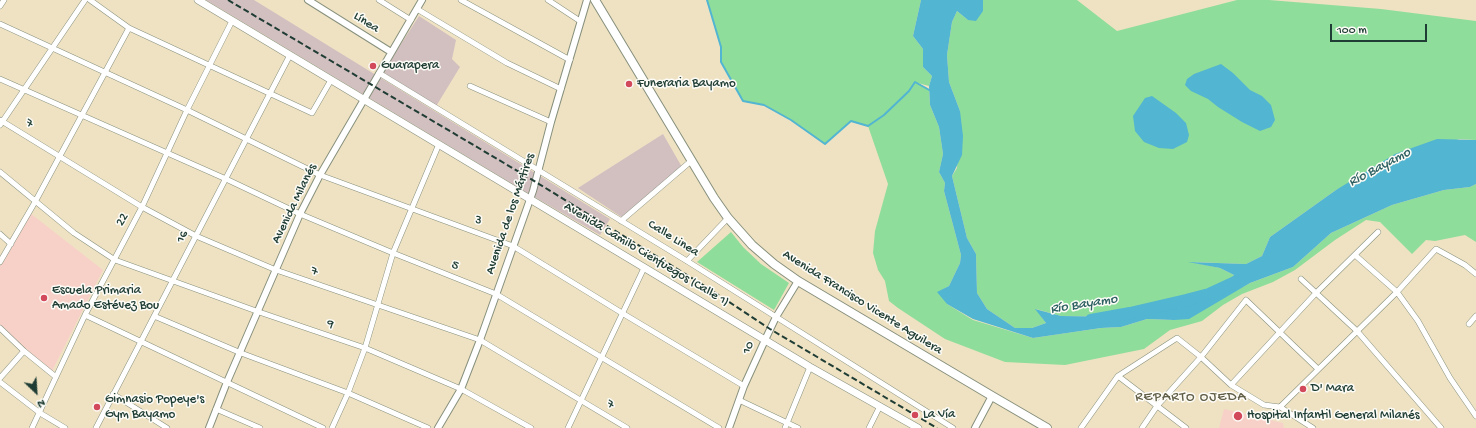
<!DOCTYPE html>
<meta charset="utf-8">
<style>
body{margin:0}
#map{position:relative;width:1476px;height:428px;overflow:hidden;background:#efe2c3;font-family:"Gochi Hand",sans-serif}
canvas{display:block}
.north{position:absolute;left:16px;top:372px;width:40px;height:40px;-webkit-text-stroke:3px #fdfcf7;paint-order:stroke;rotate:155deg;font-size:11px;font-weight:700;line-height:16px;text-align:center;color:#1f3d34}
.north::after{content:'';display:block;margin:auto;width:14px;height:18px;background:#1f3d34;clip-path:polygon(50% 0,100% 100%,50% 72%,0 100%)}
.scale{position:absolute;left:1330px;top:24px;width:97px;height:18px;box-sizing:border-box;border:2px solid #1f3d34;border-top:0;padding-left:5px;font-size:12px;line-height:14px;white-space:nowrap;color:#1f3d34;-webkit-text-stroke:3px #fdfcf7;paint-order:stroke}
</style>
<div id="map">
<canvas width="1476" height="428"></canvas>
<div class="north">N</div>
<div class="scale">100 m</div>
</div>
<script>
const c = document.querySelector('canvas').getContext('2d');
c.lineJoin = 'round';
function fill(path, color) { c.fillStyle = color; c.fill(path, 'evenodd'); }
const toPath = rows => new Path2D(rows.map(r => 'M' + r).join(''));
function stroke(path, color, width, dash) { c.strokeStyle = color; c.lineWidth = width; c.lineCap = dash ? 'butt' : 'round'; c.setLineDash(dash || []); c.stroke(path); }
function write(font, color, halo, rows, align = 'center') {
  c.font = font + ' "Gochi Hand",sans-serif'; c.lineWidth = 3; c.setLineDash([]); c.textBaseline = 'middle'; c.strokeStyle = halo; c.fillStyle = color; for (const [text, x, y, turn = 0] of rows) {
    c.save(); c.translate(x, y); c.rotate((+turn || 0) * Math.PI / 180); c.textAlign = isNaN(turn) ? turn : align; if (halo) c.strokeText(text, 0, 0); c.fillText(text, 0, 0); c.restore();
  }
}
fill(toPath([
 [30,213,103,270,51,373,0,327,0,266],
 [1224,409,1283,423,1284,428,1219,428]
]), '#f7d1c8');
fill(toPath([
 [206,0,254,0,610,219,600,235,526,192],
 [419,16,456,40,452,59,460,67,435,108,383,72],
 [663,134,682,167,623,218,578,188]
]), '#d2bfc0');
fill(toPath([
 [707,0,921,0,913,36,923,49,923,67,932,76,929,86,918,83,929,89,930,105,939,127,943,154,939,172,945,183,944,191,961,255,960,263,949,286,942,290,947,304,973,320,1033,338,1101,328,1121,327,1147,319,1174,320,1228,295,1250,283,1293,267,1331,233,1392,205,1444,190,1470,187,1476,184,1476,242,1465,235,1435,241,1426,240,1412,254,1380,222,1366,220,1335,240,1295,270,1273,282,1242,294,1223,305,1202,321,1170,330,1144,349,1065,365,1005,362,945,339,898,308,889,301,885,281,878,270,873,253,875,231,888,184,868,126,851,121,825,144,791,120,764,105,743,101,721,62,721,46],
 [983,0,1077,0,1117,31,1237,0,1269,0,1381,9,1476,21,1476,140,1459,139,1336,190,1270,237,1262,256,1246,264,1191,262,1220,268,1234,275,1216,294,1180,307,1127,317,1061,316,1036,309,1046,323,1032,328,1015,328,987,309,977,293,976,254,967,238,952,176,957,168,960,111,949,82,947,55,952,22,957,11,968,20,983,11],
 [731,232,743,247,761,264,789,283,774,310,697,262]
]), '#8fdd9b');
fill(toPath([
 [921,0,983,0,983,11,976,21,968,20,957,11,952,22,947,55,949,82,960,111,963,136,962,155,952,176,967,238,976,254,977,293,987,309,1015,328,1032,328,1046,323,1035,309,1061,316,1127,317,1180,307,1215,294,1234,275,1220,268,1188,262,1246,264,1262,256,1270,237,1336,190,1395,154,1437,139,1476,140,1476,184,1470,187,1444,190,1392,205,1331,233,1293,267,1250,283,1189,319,1174,320,1147,319,1121,327,1101,328,1033,338,973,319,947,304,937,292,949,286,960,263,961,255,944,191,945,183,939,172,943,154,939,127,930,105,929,86,932,76,923,67,923,49,913,36],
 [1221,64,1233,73,1250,90,1262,96,1271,105,1275,120,1271,127,1260,131,1242,122,1218,107,1208,99,1191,91,1185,85,1187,79,1194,74],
 [1152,96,1176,113,1186,123,1189,135,1187,142,1173,149,1159,148,1144,142,1135,131,1133,116,1145,98]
]), '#52b5d1');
stroke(toPath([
 [707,0,721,47,721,62,743,101,764,105,791,120,825,144,851,121,868,126,884,115,909,91,915,82,931,91]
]), '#52b5d1', 2);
stroke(toPath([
 [1091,320,1130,313,1186,300,1209,294,1235,282]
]), '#52b5d1', 12);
const minor = toPath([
 [90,0,129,28,312,113,331,80],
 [379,0,411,20],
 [461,0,570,60],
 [548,0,580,21],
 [0,6,4,0],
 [417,9,507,63,561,89],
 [0,24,187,110,320,175,513,246,622,313,744,386],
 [379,73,687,261,953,428],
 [0,79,226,179,300,214,393,253,496,294,719,428],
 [470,86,551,122],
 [0,120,142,207,196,236,276,270,480,340,627,428],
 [0,125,85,0],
 [0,172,74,233,115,260,259,312,365,348,461,389,531,428],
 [621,221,691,161],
 [0,234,11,244],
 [1355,255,1397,292,1418,321,1450,378,1476,416],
 [687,261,728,218],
 [0,262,35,202,129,28],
 [1301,279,1357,331,1441,428],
 [85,315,323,428],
 [154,316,241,353,348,393,428,428],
 [1469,324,1476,316],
 [0,328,24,351,56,377],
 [1118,376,1186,428],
 [0,378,24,351],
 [0,382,40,413,65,428],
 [1231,385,1316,293,1378,232],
 [113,394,167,428],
 [739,400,798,428],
 [1280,407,1397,292,1436,249,1465,265,1476,274],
 [216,409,260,428],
 [32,428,85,315,142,207,187,110,232,21],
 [96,428,290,55],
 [332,428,348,393,365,348,393,253,439,144],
 [568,428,644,268],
 [785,428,810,367],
 [869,428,880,406],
 [1081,428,1118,376,1177,338,1201,357,1231,385,1264,405,1280,407,1313,428],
 [1142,428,1157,406,1201,357,1246,300,1318,369]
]);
const tertiary = toPath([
 [308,0,391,52],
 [209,428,227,382,300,214,320,175,422,0],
 [438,428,461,389,480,340,533,191,551,122,587,0],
 [729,428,744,386,765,340,776,317,798,281],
 [975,428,992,396]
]);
const secondary = toPath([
 [198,0,810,367,918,428]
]);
const primary = toPath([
 [595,0,714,198,728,218,752,245,774,264,798,281,992,396,1047,428]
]);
stroke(minor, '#87907c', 6);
stroke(tertiary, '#87907c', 8);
stroke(secondary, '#87907c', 8);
stroke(primary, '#87907c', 10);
stroke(minor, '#fff', 5);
stroke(tertiary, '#fff', 6);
stroke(secondary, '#fff', 7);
stroke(primary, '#fff', 8);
stroke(toPath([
 [228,0,526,176,708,288,770,329,937,428]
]), '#1f3d34', 2, [6, 3]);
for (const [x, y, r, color] of [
 [373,66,4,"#d1495b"],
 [629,84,4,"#d1495b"],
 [44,298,4,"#d1495b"],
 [1303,389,4,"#d1495b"],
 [97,407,4,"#d1495b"],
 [915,415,4,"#d1495b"],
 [1238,416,5,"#d1495b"]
]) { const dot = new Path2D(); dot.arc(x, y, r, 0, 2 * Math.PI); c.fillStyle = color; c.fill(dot); stroke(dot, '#fdfcf7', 1.5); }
write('13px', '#1f3d34', '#fdfcf7', [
 ["Línea",366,23,32],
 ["7",29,124,31],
 ["Avenida Milanés",295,204,-64],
 ["Avenida de los Mártires",511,214,-71],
 ["22",123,220,-62],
 ["3",478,221,20],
 ["16",183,237,-62],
 ["Calle Linea",673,239,32],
 ["Avenida Camilo Cienfuegos (Calle 1)",646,255,31],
 ["5",455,266,21],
 ["7",314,272,19],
 ["Avenida Francisco Vicente Aguilera",862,303,32],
 ["9",330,325,19],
 ["10",749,348,-66],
 ["7",610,405,31]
]);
write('13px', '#1f3d34', '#fdfcf7', [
 ["Guarapera",381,66],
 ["Funeraria Bayamo",637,84],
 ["Escuela Primaria",52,291],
 ["Amado Estévez Bou",52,306],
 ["D' Mara",1311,389],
 ["Gimnasio Popeye's",105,400],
 ["Gym Bayamo",105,415],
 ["La Vía",923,415],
 ["Hospital Infantil General Milanés",1247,416]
], 'left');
write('italic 14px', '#2e6163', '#fdfcf7', [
 ["Río Bayamo",1380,168,-28],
 ["Río Bayamo",1084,305,-9]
]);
c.letterSpacing = '1px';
write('14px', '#625f49', '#fdfcf7', [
 ["REPARTO OJEDA",1191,398]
]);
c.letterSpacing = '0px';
</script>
